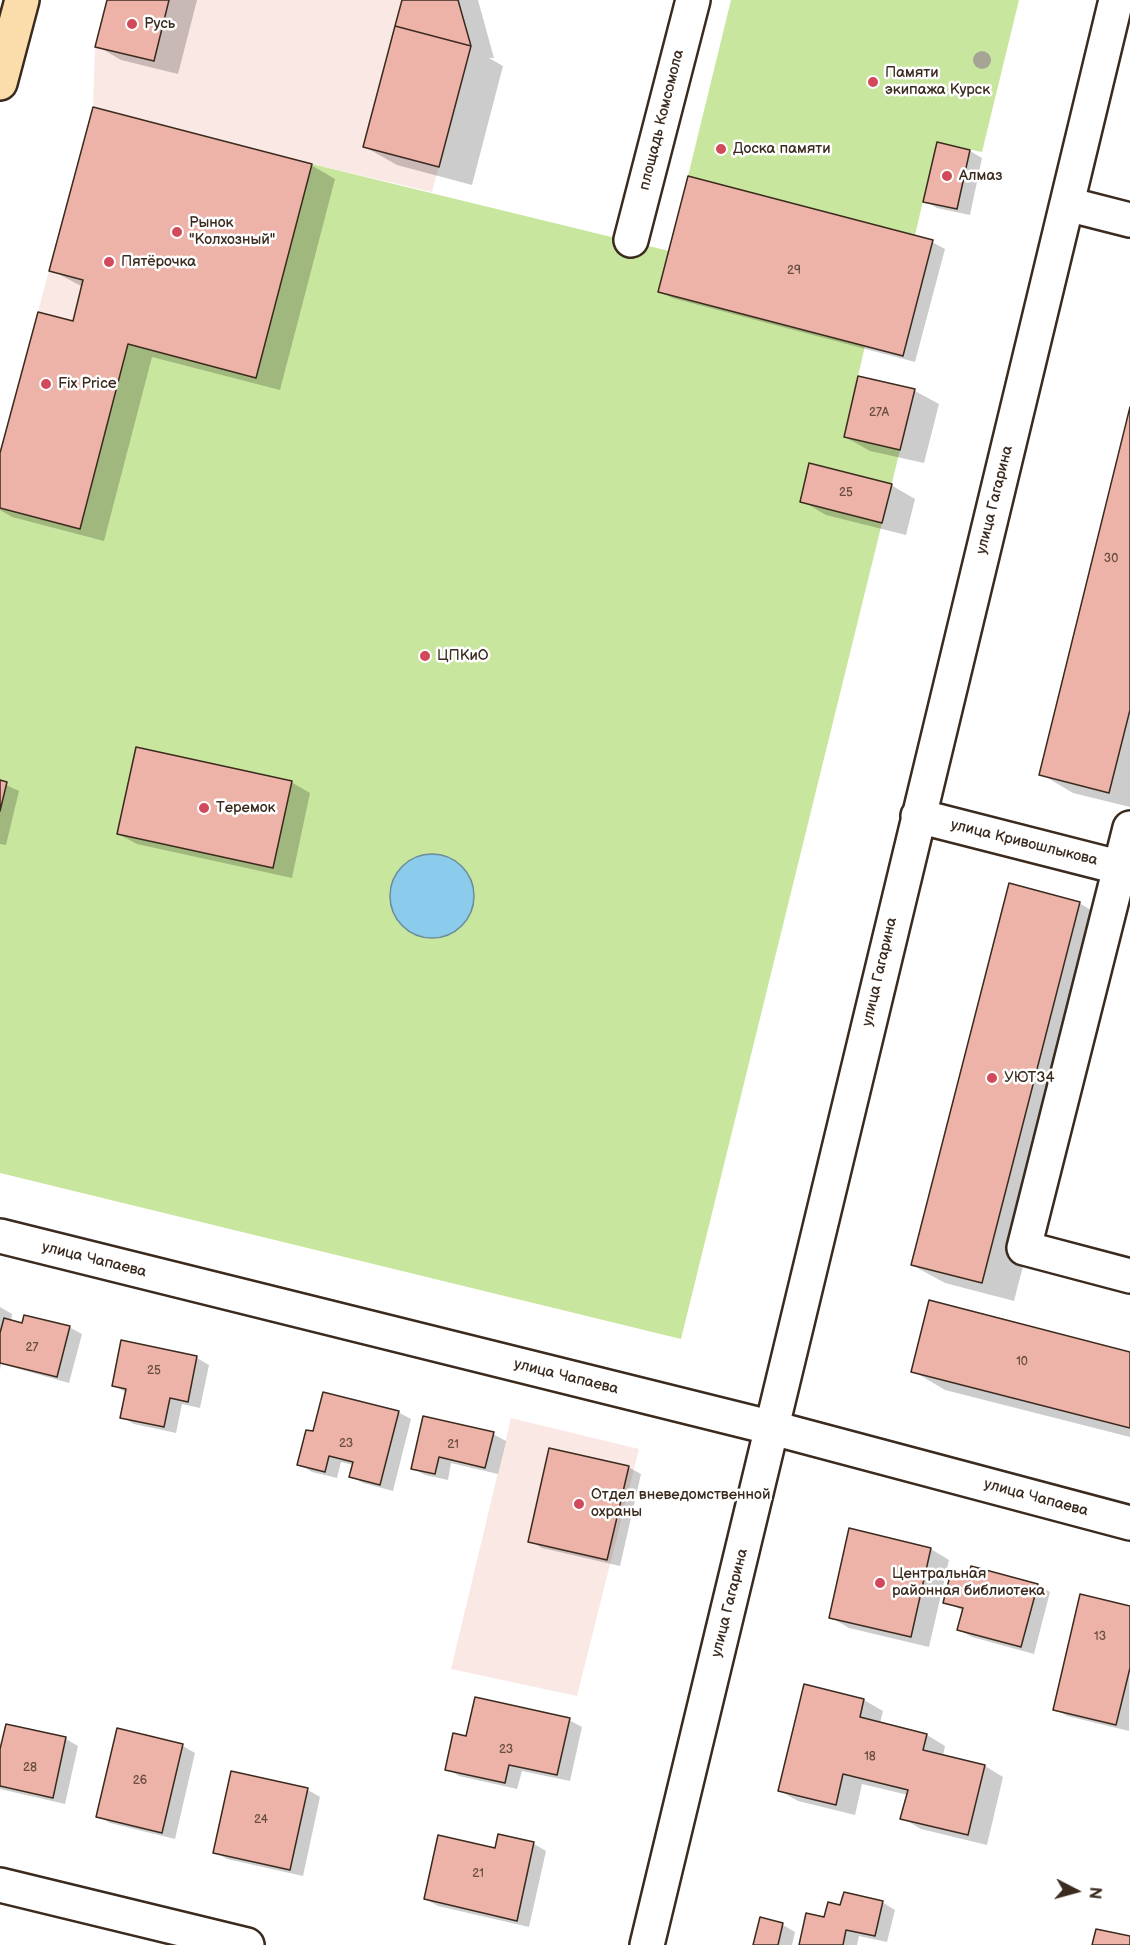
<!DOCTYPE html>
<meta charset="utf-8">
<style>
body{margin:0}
#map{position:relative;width:1130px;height:1945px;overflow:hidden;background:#fff;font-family:"Balsamiq Sans",sans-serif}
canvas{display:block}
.north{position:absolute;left:1046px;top:1861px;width:60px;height:60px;-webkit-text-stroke:4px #fff;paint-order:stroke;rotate:96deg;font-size:16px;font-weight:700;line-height:24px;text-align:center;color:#3b2a1e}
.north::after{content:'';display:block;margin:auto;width:21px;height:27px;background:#3b2a1e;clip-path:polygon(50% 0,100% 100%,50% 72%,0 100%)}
</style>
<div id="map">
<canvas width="1130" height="1945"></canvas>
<div class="north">N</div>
</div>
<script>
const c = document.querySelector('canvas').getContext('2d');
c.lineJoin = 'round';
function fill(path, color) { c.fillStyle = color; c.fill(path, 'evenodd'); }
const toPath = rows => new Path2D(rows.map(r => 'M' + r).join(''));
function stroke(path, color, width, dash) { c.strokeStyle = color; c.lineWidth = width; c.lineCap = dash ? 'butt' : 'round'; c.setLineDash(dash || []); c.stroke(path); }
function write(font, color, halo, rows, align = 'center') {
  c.font = font + ' "Balsamiq Sans",sans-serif'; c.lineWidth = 5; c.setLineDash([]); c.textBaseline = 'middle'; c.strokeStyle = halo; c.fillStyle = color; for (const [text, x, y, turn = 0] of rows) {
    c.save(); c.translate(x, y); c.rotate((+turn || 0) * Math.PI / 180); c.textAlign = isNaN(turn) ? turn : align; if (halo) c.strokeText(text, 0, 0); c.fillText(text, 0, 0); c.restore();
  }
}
fill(toPath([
 [107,0,458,0,471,46,432,192,312,164,80,529,0,508,0,453,93,107,95,47],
 [511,1418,639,1449,577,1696,451,1669]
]), '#fae8e5');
fill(toPath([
 [731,0,1019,0,982,152,937,142,915,235,688,176],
 [312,164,669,251,658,292,865,346,844,437,900,450,681,1339,0,1173,0,508,80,528,128,344]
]), '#c9e69e');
const water = toPath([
 '390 896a42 42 0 1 1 84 0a42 42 0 1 1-84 0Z'
]);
fill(water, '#8bccec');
stroke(water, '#6b8b9a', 1.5);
fill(toPath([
 [108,0,197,0,178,74,121,60,97,46],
 [403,0,478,0,494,58,489,58,503,66,472,185,397,165,365,147],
 [938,144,970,151,982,158,970,215,937,208,925,201],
 [311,165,335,179,280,390,152,357,104,541,12,517,0,510,0,459,74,323,83,287,51,270],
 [932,242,945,249,915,362,672,298,660,291],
 [859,378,915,391,939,404,924,463,870,451,845,437],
 [1130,414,1130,807,1073,793,1041,774],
 [891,485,915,499,906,535,826,515,802,501],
 [0,782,19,791,6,845,0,844],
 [291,782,310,793,292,878,137,844,118,834],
 [1079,903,1112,922,1014,1301,945,1283,912,1265],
 [0,1307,12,1314,11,1322,69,1327,82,1334,69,1383,1,1364,0,1370],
 [122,1342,197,1358,209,1365,200,1408,182,1404,176,1433,134,1424,122,1417,127,1393,113,1385],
 [1130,1353,1130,1437,945,1390,913,1371],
 [398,1412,411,1419,393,1491,363,1483,350,1476,353,1465,341,1462,337,1478,312,1472,299,1464,314,1433],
 [493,1434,506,1441,498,1474,451,1463,448,1480,425,1475,412,1468],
 [628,1467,641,1474,620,1566,542,1548,530,1541],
 [931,1549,949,1560,929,1647,849,1628,830,1617],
 [972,1568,1038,1585,1050,1592,1034,1654,972,1637,959,1630,964,1611,945,1602,969,1579],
 [1130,1608,1129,1731,1067,1716,1055,1709],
 [805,1686,864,1700,883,1711,880,1723,927,1735,945,1746,943,1756,985,1766,1003,1777,987,1845,921,1829,902,1818,908,1795,862,1784,855,1815,798,1801,780,1791],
 [569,1720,582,1727,570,1781,522,1771,517,1789,459,1776,447,1769,468,1738],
 [7,1726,66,1739,78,1746,65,1804,0,1789,0,1756],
 [119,1730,183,1746,195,1753,175,1839,110,1823,98,1816],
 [232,1773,308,1790,320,1797,303,1876,227,1859,215,1852],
 [499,1836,534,1844,546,1851,529,1927,438,1906,425,1899,496,1850],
 [882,1902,895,1910,887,1942,859,1936,857,1945,801,1945,825,1919,842,1907],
 [761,1919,783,1925,795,1932,792,1945,755,1945]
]), '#0003');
const building = toPath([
 [107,0,169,0,154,61,95,47,107,0],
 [402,0,458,0,471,46,395,26,402,0],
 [395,26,471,46,439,167,363,147,395,26],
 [93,107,312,164,256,378,128,344,80,529,0,508,0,453,38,312,73,321,83,280,49,271,93,107],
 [937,142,970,150,957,209,923,202,937,142],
 [688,176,933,240,903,356,658,292,688,176],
 [858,376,915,389,900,450,844,437,858,376],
 [1130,407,1130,710,1109,793,1039,775,1130,407],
 [809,463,892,484,882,523,800,502,809,463],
 [136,747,292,781,273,868,117,834,136,747],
 [0,780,7,782,0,811,0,780],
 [1009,883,1080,902,982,1283,911,1265,1009,883],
 [929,1300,1130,1352,1130,1428,911,1372,929,1300],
 [24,1315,70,1326,57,1377,0,1363,0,1333,4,1318,22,1323,24,1315],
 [121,1340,197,1356,188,1402,170,1398,164,1427,120,1418,126,1389,112,1386,121,1340],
 [323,1392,399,1411,380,1485,349,1477,353,1462,329,1456,325,1472,297,1465,306,1430,313,1431,323,1392],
 [423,1416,494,1432,485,1468,439,1457,435,1474,411,1469,423,1416],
 [549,1448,629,1466,607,1560,528,1542,549,1448],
 [849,1528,931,1548,911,1637,829,1618,849,1528],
 [971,1566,1038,1584,1021,1647,957,1630,963,1608,943,1603,951,1572,968,1577,971,1566],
 [1080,1594,1130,1606,1130,1668,1116,1725,1053,1710,1080,1594],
 [804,1684,864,1699,860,1717,927,1734,923,1750,985,1765,968,1835,900,1819,908,1790,843,1774,836,1805,778,1791,804,1684],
 [475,1697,570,1718,557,1775,509,1765,505,1783,445,1770,453,1733,466,1736,475,1697],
 [6,1724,66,1737,53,1798,0,1786,0,1749,6,1724],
 [117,1728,183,1744,162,1833,96,1817,117,1728],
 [231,1771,308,1788,290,1870,213,1853,231,1771],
 [498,1834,534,1842,517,1921,424,1899,438,1835,495,1848,498,1834],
 [844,1892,883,1901,875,1936,846,1930,843,1945,799,1945,806,1913,824,1917,828,1902,840,1905,844,1892],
 [760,1917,783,1923,778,1945,753,1945,760,1917],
 [1096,1929,1130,1936,1130,1945,1092,1945,1096,1929]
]);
fill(building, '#edb3a8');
stroke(building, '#3b2a1e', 1.5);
const minor = toPath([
 [1067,204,1130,220],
 [631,240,693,0],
 [918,816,1130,870],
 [1130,828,1024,1248,1130,1276],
 [0,1236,773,1428,1130,1523],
 [0,1885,247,1945],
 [647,1945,1116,0]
]);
const major = toPath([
 [0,83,22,0]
]);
stroke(minor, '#3b2a1e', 38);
stroke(major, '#3b2a1e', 38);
stroke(minor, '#fff', 33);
stroke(major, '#faddab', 33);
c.fillStyle = '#a6a495';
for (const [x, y] of [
 [982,60]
]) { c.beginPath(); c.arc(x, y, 9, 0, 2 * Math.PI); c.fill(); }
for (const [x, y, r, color] of [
 [132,24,6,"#d1495b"],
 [873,82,6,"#d1495b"],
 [721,149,6,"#d1495b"],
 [947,176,6,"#d1495b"],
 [177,232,6,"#d1495b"],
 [109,262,6,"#d1495b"],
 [46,384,6,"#d1495b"],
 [425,656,6,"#d1495b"],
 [204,808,6,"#d1495b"],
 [992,1078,6,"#d1495b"],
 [579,1504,6,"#d1495b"],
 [880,1583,6,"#d1495b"]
]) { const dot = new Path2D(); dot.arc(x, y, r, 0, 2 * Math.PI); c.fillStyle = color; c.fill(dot); stroke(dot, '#fff', 2); }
write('12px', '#684c40', null, [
 ["29",794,271],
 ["27А",879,413],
 ["25",846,493],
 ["30",1111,559],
 ["27",32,1348],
 ["10",1022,1362],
 ["25",154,1371],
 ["23",346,1444],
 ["21",453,1445],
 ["13",1100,1637],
 ["23",506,1750],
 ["18",870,1757],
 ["28",30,1768],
 ["26",140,1781],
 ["24",261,1820],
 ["21",478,1874]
]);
write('15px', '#3b2a1e', '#fff', [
 ["Русь",144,24],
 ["Памяти",885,73],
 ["экипажа Курск",885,90],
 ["Доска памяти",733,149],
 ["Алмаз",959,176],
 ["Рынок",189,223],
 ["\"Колхозный\"",189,240],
 ["Пятёрочка",121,262],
 ["Fix Price",58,384],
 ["ЦПКиО",437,656],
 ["Теремок",216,808],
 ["УЮТ34",1004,1078],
 ["Отдел вневедомственной",591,1495],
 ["охраны",591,1512],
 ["Центральная",892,1574],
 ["районная библиотека",892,1591]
], 'left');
write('15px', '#3b2a1e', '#fff', [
 ["площадь Комсомола",662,120,-76],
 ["улица Гагарина",995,500,-76],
 ["улица Кривошлыкова",1024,843,14],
 ["улица Гагарина",880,972,-77],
 ["улица Чапаева",94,1260,14],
 ["улица Чапаева",566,1377,14],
 ["улица Чапаева",1036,1498,15],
 ["улица Гагарина",730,1603,-76]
]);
</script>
